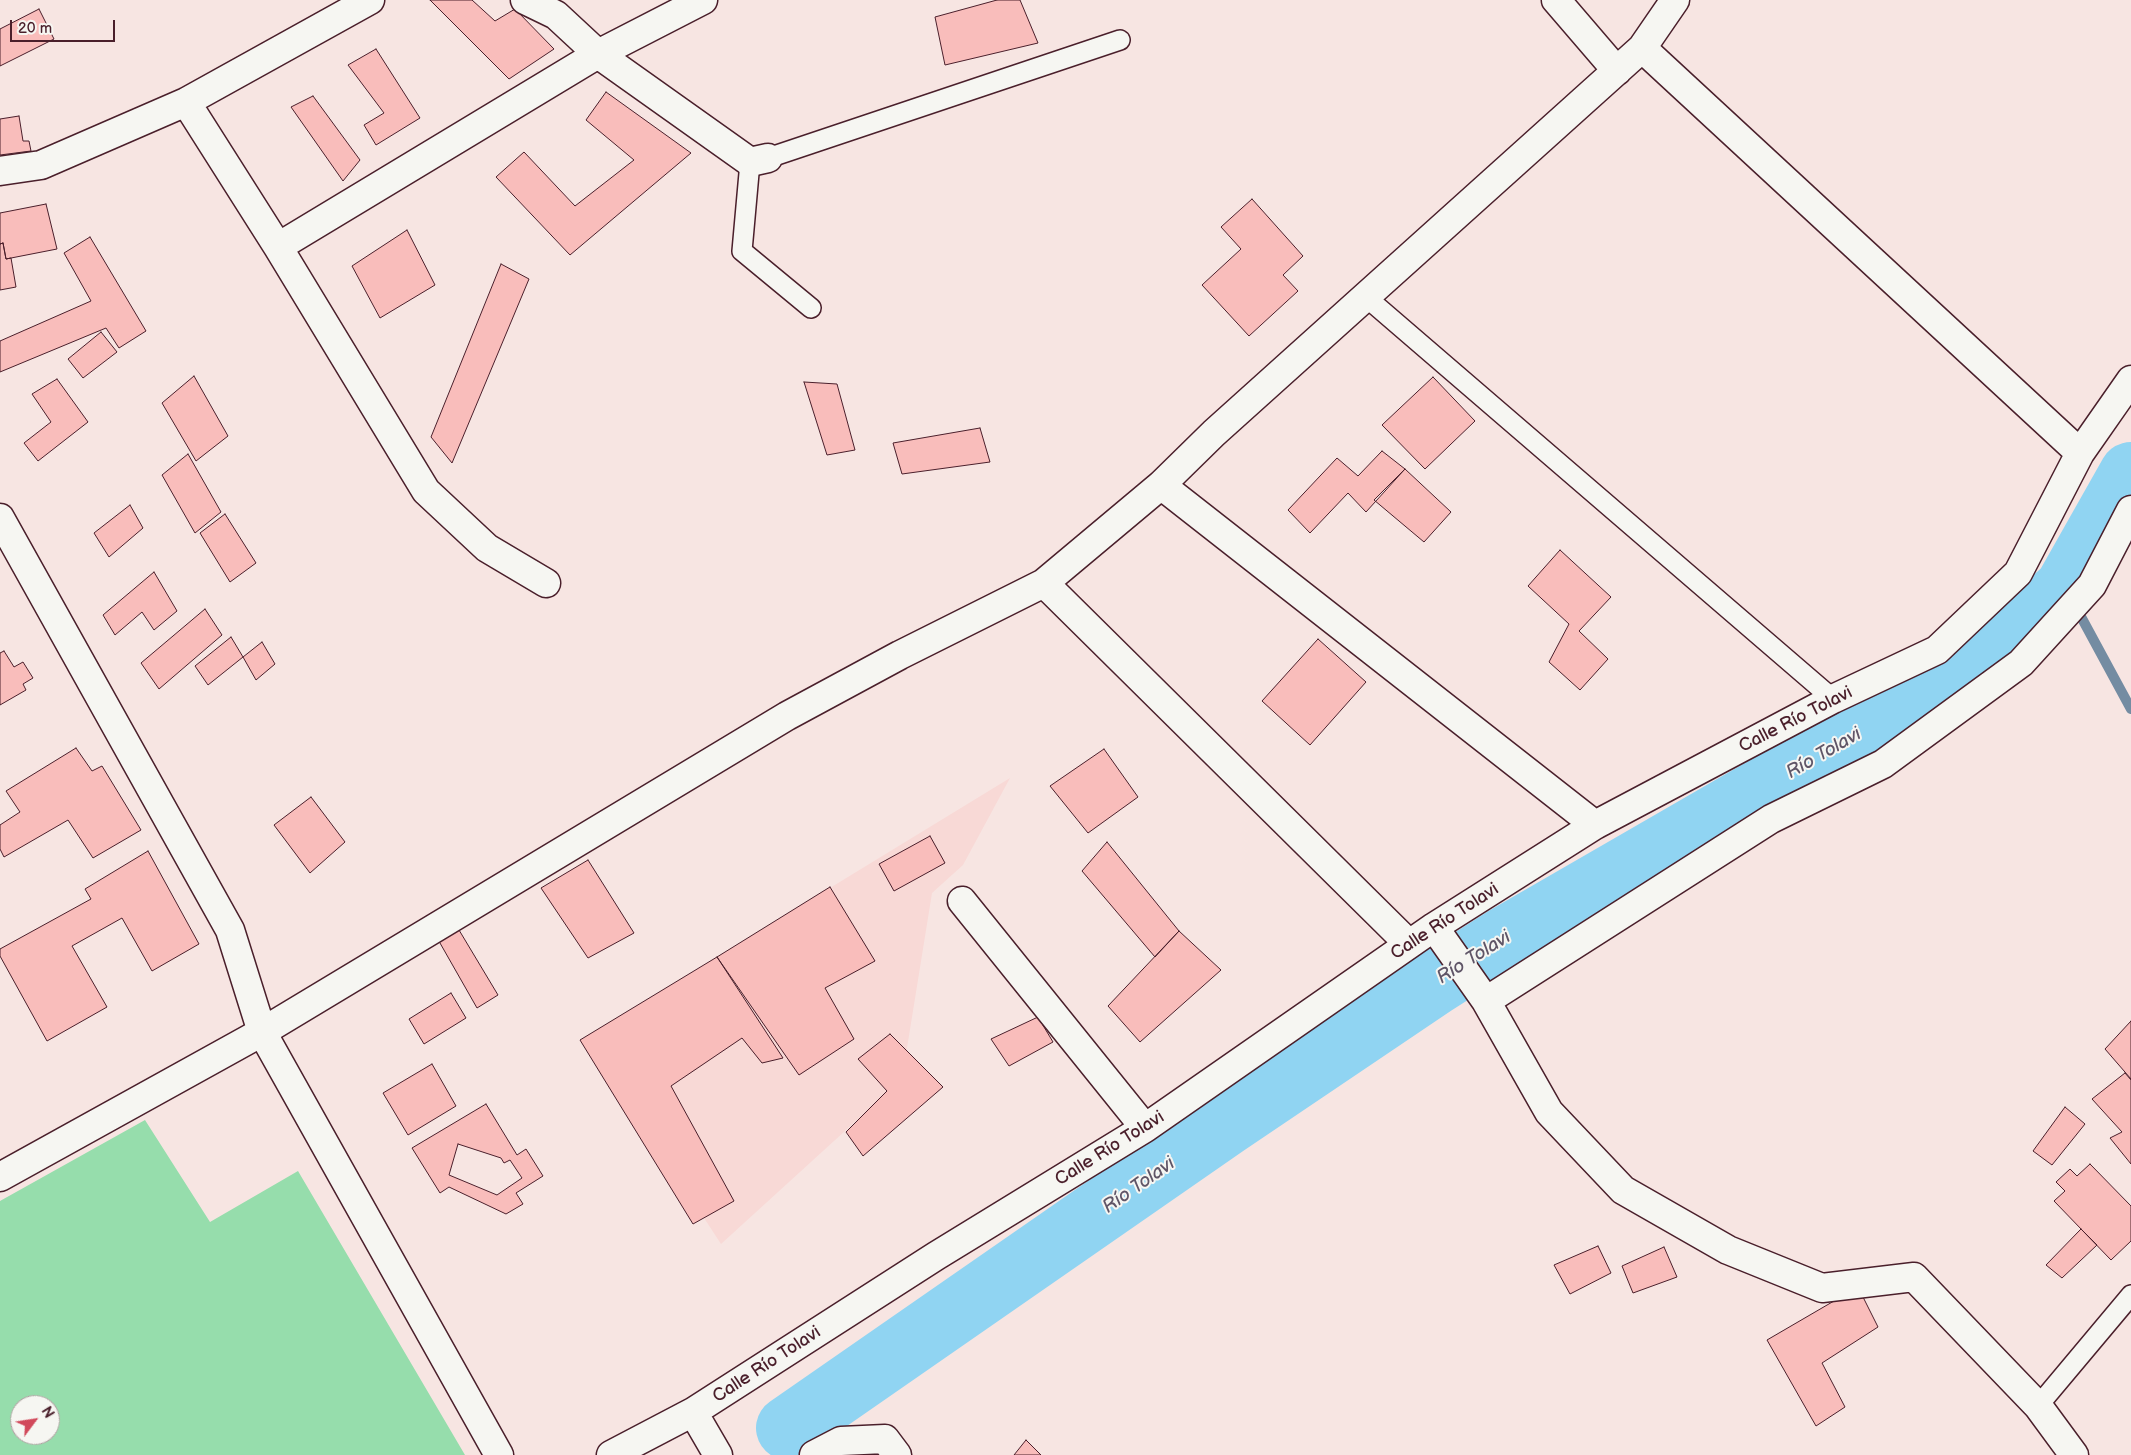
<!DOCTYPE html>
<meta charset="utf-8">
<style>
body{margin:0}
#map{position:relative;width:2131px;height:1455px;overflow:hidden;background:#f7e5e2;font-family:"Balsamiq Sans",sans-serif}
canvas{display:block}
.north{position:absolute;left:10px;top:1395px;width:50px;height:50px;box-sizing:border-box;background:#f6f6f2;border:1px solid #b1a0a2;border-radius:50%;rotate:59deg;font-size:14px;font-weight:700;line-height:20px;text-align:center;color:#4a1f2b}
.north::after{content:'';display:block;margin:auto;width:18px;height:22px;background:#d1495b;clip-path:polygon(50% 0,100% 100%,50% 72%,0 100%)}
.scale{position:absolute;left:10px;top:20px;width:105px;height:22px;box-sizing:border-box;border:2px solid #4a1f2b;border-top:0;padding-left:6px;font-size:15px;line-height:18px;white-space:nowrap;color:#4a1f2b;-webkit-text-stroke:4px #f6f6f2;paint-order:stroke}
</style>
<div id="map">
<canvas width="2131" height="1455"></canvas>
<div class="north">N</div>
<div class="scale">20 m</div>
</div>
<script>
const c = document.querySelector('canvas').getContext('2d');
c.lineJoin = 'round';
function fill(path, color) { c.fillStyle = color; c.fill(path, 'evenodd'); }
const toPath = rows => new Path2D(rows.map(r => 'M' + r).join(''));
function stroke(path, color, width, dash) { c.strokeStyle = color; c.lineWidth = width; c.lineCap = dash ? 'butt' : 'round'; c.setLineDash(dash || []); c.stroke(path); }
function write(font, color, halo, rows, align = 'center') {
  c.font = font + ' "Balsamiq Sans",sans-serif'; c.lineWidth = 4; c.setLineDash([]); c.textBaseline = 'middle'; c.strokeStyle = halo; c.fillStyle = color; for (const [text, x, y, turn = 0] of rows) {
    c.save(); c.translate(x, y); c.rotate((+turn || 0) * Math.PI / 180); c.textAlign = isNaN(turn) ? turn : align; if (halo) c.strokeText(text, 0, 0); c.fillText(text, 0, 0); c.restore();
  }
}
fill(toPath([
 [1010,778,963,865,932,893,902,1079,721,1244,586,1037]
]), '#f8d9d6');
fill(toPath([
 [145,1120,210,1222,298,1171,465,1455,0,1455,0,1201],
 [20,1405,50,1405,50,1435,20,1435]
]), '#96ddac');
stroke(toPath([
 [2066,589,2131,709]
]), '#748ca2', 10);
stroke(toPath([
 [788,1428,1226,1124,1435,983,1504,939,1982,663,2066,589,2131,474]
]), '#90d4f2', 64);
const building = toPath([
 [430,0,472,0,495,21,515,9,554,49,509,79,430,0],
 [997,0,1020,0,1038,43,945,65,935,17,997,0],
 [39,9,54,39,0,66,0,29,39,9],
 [376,49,420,118,376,145,364,125,384,113,348,65,376,49],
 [606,92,691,153,570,255,496,177,524,152,575,206,634,160,586,120,606,92],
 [313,96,360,160,343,181,291,107,313,96],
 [19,116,23,141,29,141,31,151,0,155,0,119,19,116],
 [1252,199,1303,256,1283,275,1298,291,1249,336,1202,285,1241,249,1221,227,1252,199],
 [46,204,57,249,6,259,3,243,0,244,0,213,46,204],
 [407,230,435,285,380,318,352,266,407,230],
 [90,237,146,331,119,348,106,328,0,372,0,341,91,301,64,253,90,237],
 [3,243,6,259,11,258,16,287,0,290,0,244,3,243],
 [501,264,529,279,452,463,431,437,501,264],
 [101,332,117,352,83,378,68,359,101,332],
 [194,376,228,436,196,461,162,403,194,376],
 [1433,377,1475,421,1425,469,1382,425,1433,377],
 [57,379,88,422,38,461,24,443,51,422,32,394,57,379],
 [804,382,837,384,855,450,827,455,804,382],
 [980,428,990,462,902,474,893,443,980,428],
 [1382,451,1405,469,1366,512,1348,493,1310,533,1288,510,1337,458,1358,476,1382,451],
 [188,454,221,512,195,533,162,475,188,454],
 [1405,469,1451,512,1424,542,1374,500,1405,469],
 [130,505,143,528,109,557,94,533,130,505],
 [225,514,256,563,230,582,200,533,225,514],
 [1560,550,1611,597,1579,631,1608,659,1580,690,1549,662,1569,624,1528,586,1560,550],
 [154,572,177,611,154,630,142,612,115,635,103,615,154,572],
 [205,609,222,635,159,689,141,663,205,609],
 [231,637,243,657,208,685,195,666,231,637],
 [1318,639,1366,682,1310,745,1262,701,1318,639],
 [262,642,275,664,256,680,243,657,262,642],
 [4,651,14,667,23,662,33,678,23,684,26,690,0,705,0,653,4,651],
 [76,748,92,771,102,766,141,830,93,858,68,820,4,857,0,849,0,825,20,812,6,791,76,748],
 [1104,749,1138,797,1088,833,1050,786,1104,749],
 [311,797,345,842,310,873,274,825,311,797],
 [930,836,945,863,894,891,879,864,930,836],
 [1107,842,1179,931,1155,957,1082,871,1107,842],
 [148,851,199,944,152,971,122,918,72,946,107,1007,47,1041,0,956,0,949,91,899,85,889,148,851],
 [588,860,634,933,588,958,541,888,588,860],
 [830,887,875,961,825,988,854,1039,799,1075,717,957,830,887],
 [456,925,498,995,477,1008,436,936,456,925],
 [1179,931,1221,970,1140,1042,1108,1006,1179,931],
 [717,957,783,1058,762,1063,742,1038,671,1086,734,1201,693,1224,580,1040,717,957],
 [451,993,466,1018,424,1044,409,1019,451,993],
 [1038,1017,1053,1042,1009,1066,991,1039,1038,1017],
 [2131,1021,2131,1079,2105,1049,2131,1021],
 [890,1034,943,1087,863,1156,846,1132,887,1091,858,1059,890,1034],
 [432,1064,456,1106,408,1135,383,1093,432,1064],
 [2125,1073,2131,1080,2131,1164,2110,1138,2122,1132,2092,1099,2125,1073],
 [486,1104,517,1155,526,1149,543,1176,516,1193,523,1204,506,1214,449,1187,440,1193,412,1148,486,1104],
 [2065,1107,2085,1124,2052,1165,2033,1151,2065,1107],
 [458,1144,501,1158,504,1163,510,1160,522,1178,497,1195,449,1175,458,1144],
 [2090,1164,2131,1206,2131,1241,2111,1260,2054,1201,2065,1191,2056,1182,2070,1169,2077,1176,2090,1164],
 [2081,1229,2097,1245,2062,1278,2046,1265,2081,1229],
 [1598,1246,1611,1273,1570,1294,1554,1265,1598,1246],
 [1664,1247,1677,1277,1633,1293,1622,1266,1664,1247],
 [1858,1287,1878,1327,1822,1363,1845,1407,1816,1426,1767,1340,1858,1287],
 [1026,1440,1041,1455,1014,1455,1026,1440]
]);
fill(building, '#f9bdbb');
stroke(building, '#4a1f2b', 1);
const lane = toPath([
 [768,158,1120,40],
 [750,162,742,251,811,308],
 [1366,297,1833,699],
 [2038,1406,2131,1295]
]);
const street = toPath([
 [525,0,556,15,598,54,750,162,768,158],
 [1556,0,1617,71],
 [1642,48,2080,453],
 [186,102,278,247,426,491,487,548,546,583],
 [0,171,41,165,186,102,370,0],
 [278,247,598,54,703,0],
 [1161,485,1595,825],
 [1044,583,1409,944],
 [962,901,1145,1128],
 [1434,927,1486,1001,1549,1112,1623,1190,1728,1250,1822,1288,1914,1277,2038,1406,2074,1455],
 [1486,1001,1771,819,1883,764,2021,663,2092,585,2131,510],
 [0,1177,262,1032,787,716,900,655,1044,583,1161,485,1214,433,1642,48,1675,0],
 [693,1412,718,1455],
 [611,1455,693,1412,936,1256,1145,1128,1434,927,1595,825,1833,699,1937,650,2018,573,2080,453,2131,380]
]);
const secondary = toPath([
 [0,518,230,930,262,1032,499,1455],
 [814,1455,841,1441,885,1439,897,1455]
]);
stroke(lane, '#4a1f2b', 22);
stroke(street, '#4a1f2b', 31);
stroke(secondary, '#4a1f2b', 31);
stroke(lane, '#f6f6f2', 19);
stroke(street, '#f6f6f2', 28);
stroke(secondary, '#f6f6f2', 28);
write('18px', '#4a1f2b', '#f6f6f2', [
 ["Calle Río Tolavi",1796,720,-27],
 ["Calle Río Tolavi",1445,922,-33],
 ["Calle Río Tolavi",1110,1149,-32],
 ["Calle Río Tolavi",767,1365,-33]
]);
write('italic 19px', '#5f5567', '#f6f6f2', [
 ["Río Tolavi",1824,754,-30],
 ["Río Tolavi",1474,958,-32],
 ["Río Tolavi",1139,1186,-35]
]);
</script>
